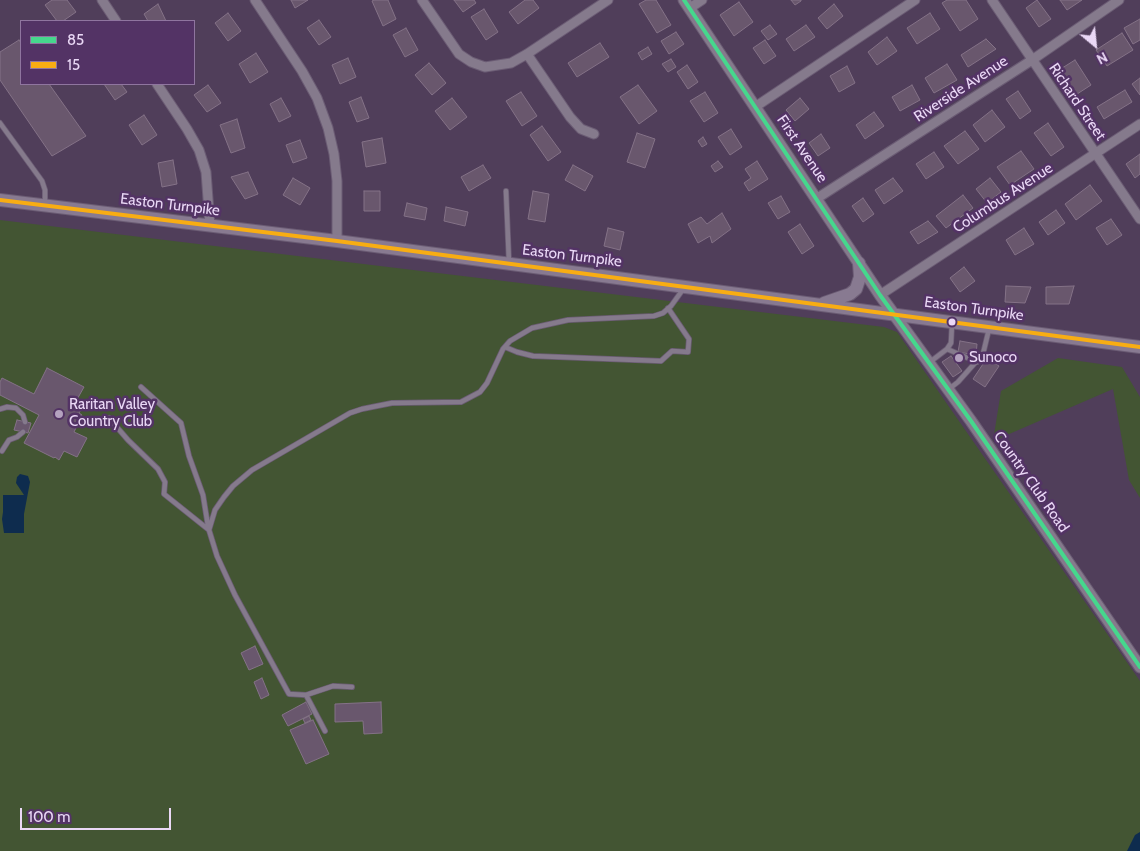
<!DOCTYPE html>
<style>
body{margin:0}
#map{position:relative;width:1140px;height:851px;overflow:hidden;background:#503e5a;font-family:Cabin,sans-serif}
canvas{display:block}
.legend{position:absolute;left:20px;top:20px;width:175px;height:65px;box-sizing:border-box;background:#533365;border:1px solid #8f759f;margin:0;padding:6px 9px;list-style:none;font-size:15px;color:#ead8f6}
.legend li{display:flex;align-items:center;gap:10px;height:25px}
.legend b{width:25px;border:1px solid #8f759f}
.north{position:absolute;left:1070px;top:20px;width:50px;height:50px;-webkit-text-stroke:4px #533365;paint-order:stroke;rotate:152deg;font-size:14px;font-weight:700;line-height:20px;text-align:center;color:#ead8f6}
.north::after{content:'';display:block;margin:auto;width:18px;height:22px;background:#ead8f6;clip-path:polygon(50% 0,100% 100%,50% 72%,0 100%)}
.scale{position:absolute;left:20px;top:808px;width:151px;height:22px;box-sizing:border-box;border:2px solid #ead8f6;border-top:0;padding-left:6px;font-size:15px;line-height:18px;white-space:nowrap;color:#ead8f6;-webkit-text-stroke:4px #533365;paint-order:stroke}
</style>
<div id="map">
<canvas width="1140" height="851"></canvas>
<ul class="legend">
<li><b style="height:6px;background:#46d78d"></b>85</li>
<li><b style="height:6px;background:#f8ad13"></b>15</li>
</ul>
<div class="north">N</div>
<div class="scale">100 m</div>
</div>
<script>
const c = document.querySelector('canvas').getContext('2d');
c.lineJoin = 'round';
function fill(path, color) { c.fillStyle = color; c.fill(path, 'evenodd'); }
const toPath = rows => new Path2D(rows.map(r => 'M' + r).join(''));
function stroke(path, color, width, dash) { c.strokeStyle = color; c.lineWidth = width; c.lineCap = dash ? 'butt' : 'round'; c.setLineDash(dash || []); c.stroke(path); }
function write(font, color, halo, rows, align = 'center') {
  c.font = font + ' Cabin,sans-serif'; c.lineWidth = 5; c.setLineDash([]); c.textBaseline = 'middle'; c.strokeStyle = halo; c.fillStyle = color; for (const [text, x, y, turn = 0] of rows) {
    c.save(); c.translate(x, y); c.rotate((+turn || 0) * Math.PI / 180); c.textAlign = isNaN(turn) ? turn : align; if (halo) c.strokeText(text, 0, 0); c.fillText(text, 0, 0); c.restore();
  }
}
fill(toPath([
 [0,220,884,327,897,332,1140,681,1140,851,0,851],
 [1058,358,1122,367,1140,397,1140,498,1129,480,1113,389,993,441,1001,391]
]), '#435533');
fill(toPath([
 [20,474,28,476,30,482,24,514,24,533,4,533,2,519,3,512,3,495,24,495,16,483,17,477],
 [1140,832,1140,851,1127,851,1135,835]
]), '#0e2c4e');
const building = toPath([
 [52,0,67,0,76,12,63,21,57,21,45,5,52,0],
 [291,0,308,0,295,8,291,0],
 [374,0,388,0,396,19,383,26,372,1,374,0],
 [454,0,474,0,476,3,463,12,454,0],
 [525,0,533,0,539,8,518,24,509,12,525,0],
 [646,0,656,0,671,25,657,33,639,4,646,0],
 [791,0,801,0,801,1,795,5,791,0],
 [947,0,966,0,978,19,960,31,942,3,947,0],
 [1037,0,1051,19,1039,27,1026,8,1037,0],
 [1060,0,1082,0,1067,10,1060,0],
 [739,2,753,22,734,36,720,15,739,2],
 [158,4,166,21,148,21,144,14,158,4],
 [834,4,843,16,827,29,818,18,834,4],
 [484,9,498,32,486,40,471,17,484,9],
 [228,13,241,31,228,41,215,23,228,13],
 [930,13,940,29,917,44,907,28,930,13],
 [1140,19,1140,40,1133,44,1124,28,1140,19],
 [319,20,331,37,319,45,307,28,319,20],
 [770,25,777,34,768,40,761,31,770,25],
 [806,25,815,37,794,51,786,39,806,25],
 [406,28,418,50,405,57,393,35,406,28],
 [676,32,684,44,669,54,661,41,676,32],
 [1122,33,1133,50,1107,66,1096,50,1122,33],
 [887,37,897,51,877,65,868,52,887,37],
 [986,39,996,49,968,67,961,55,986,39],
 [19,40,21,43,21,84,49,84,86,136,52,156,0,80,0,52,19,40],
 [765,40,776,56,764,64,753,48,765,40],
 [600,43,609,57,577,77,568,63,600,43],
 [648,47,652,54,642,60,638,53,648,47],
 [256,53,268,72,250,83,239,64,256,53],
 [348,58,356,77,340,84,332,65,348,58],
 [671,59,676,67,668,72,662,64,671,59],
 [1075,60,1091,85,1074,96,1059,70,1075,60],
 [429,63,446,83,432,95,415,75,429,63],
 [947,64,957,80,934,93,925,78,947,64],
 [687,65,698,82,688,89,677,72,687,65],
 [847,66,855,83,839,92,830,76,847,66],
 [1140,78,1140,95,1132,84,1140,78],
 [104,84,121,84,127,92,115,100,104,84],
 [208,85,221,103,207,112,194,95,208,85],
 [638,85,657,111,639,124,620,97,638,85],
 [912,85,920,100,900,111,892,97,912,85],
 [1125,90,1132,102,1104,119,1097,107,1125,90],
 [1018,91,1031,111,1020,119,1006,99,1018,91],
 [521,92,537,116,522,126,506,101,521,92],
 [705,92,718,113,704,122,690,101,705,92],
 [361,97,369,118,357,122,349,102,361,97],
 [281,98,291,116,279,122,270,104,281,98],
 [452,98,467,117,450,130,435,111,452,98],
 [800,98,809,109,795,121,786,110,800,98],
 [992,110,1005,127,985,142,973,125,992,110],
 [874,112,884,126,865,139,856,125,874,112],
 [144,115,157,135,142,145,129,125,144,115],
 [237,119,245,148,231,153,220,125,237,119],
 [1048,123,1064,147,1051,156,1034,133,1048,123],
 [542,126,561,152,548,161,530,135,542,126],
 [731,129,742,147,730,155,718,137,731,129],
 [965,131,979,149,958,164,944,146,965,131],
 [637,133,655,139,645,168,627,162,637,133],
 [821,134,830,148,818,156,809,143,821,134],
 [703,137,707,144,702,147,698,141,703,137],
 [382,138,386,163,366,167,362,142,382,138],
 [300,140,307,158,293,163,286,145,300,140],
 [1021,151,1034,169,1010,185,997,167,1021,151],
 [934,152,944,167,926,179,916,164,934,152],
 [1140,154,1140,174,1135,178,1126,164,1140,154],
 [173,160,177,184,162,187,158,163,173,160],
 [718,161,723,167,715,172,711,166,718,161],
 [757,161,768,179,749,191,744,183,751,178,745,169,757,161],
 [483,165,491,178,469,191,461,177,483,165],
 [573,165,593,176,585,191,565,180,573,165],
 [248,172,258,194,245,199,231,177,248,172],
 [293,178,310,188,300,205,283,195,293,178],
 [893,178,903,191,884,204,875,190,893,178],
 [990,178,1001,192,987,203,976,189,990,178],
 [1090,185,1102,201,1076,220,1065,204,1090,185],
 [364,191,380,191,380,211,364,211,364,191],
 [533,191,549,194,545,222,528,219,533,191],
 [963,195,973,208,946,228,936,216,963,195],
 [781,196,790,212,778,219,768,203,781,196],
 [863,198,874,214,863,222,852,206,863,198],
 [407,203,427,208,425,220,404,216,407,203],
 [446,207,468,212,465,226,444,221,446,207],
 [1056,210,1065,223,1048,235,1039,222,1056,210],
 [722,213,731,229,712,243,710,236,698,243,688,224,701,217,707,224,722,213],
 [1111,219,1122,235,1107,245,1096,228,1111,219],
 [928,221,938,232,918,244,910,232,928,221],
 [800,224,814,246,802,254,788,232,800,224],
 [608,228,624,232,620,250,604,246,608,228],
 [1024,228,1034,244,1015,255,1006,240,1024,228],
 [964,267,975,281,960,292,950,278,964,267],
 [1006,286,1031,287,1025,303,1005,302,1006,286],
 [1074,286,1069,304,1046,304,1046,287,1074,286],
 [960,341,977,344,976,355,958,352,960,341],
 [951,356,962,371,953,377,942,362,951,356],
 [987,358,999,366,985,387,973,379,987,358],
 [47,368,84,387,75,403,83,406,79,413,82,415,74,432,87,438,77,457,64,451,59,460,55,457,54,458,24,443,39,415,0,395,0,382,2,378,34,394,47,368],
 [17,420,31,423,28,433,14,430,17,420],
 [255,646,263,664,249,670,241,653,255,646],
 [262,678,269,695,261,699,254,682,262,678],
 [306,702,312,714,288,726,282,715,306,702],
 [381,702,382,733,364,734,363,721,335,722,335,704,381,702],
 [309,716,311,720,305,723,303,719,309,716],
 [313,720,329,754,306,764,290,730,313,720]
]);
fill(building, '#69576d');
stroke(building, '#847287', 1);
const service = toPath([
 [0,123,42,181,45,190,45,204],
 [506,191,509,262],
 [505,347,517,352,533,356,661,361,672,351,688,352,689,339,668,308],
 [947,349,977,362],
 [930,362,947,349,951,343,952,324],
 [141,387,181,423,189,456,203,495,208,526],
 [949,389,958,382,983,354,989,329],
 [0,409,7,407,16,408,23,415,25,422],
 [109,418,128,440,158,469,165,482,164,494,209,530],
 [2,451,9,440,17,437,23,432],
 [306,695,333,686,352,687],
 [325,731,306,695,289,694,235,595,217,556,209,530,215,510,224,497,233,486,252,470,350,413,362,409,392,403,461,402,480,392,487,383,503,349,510,341,532,328,568,320,654,316,663,313,671,306,684,288]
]);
const minor = toPath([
 [102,0,116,21],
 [255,0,302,71,317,98,328,128,334,154,337,181,337,241],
 [422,0,459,54,471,62,485,67,511,63,527,54,608,0],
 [992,0,1140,219],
 [690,8,702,0],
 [527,54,570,117,581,129,594,134],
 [157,84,187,129,199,150,206,172,210,226],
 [755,107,915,0],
 [816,199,1032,60,1119,0],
 [880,295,1140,124]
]);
const tertiary = toPath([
 [684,0,880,295,971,421,1140,667]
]);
const secondary = toPath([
 [0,200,337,241,1140,347],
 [824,303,850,294,856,289,860,277,859,263]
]);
stroke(service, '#6b5c74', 6);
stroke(minor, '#6b5c74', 11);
stroke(tertiary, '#6b5c74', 13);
stroke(secondary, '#6b5c74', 14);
stroke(service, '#857a8c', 4.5);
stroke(minor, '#857a8c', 9);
stroke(tertiary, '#857a8c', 11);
stroke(secondary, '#887a91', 12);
stroke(toPath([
 [684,0,880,295,971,421,1140,667]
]), '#46d78d', 4);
stroke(toPath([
 [0,200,337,241,1140,347]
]), '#f8ad13', 4);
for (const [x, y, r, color] of [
 [952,322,4.5,"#ead8f6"],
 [959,358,5,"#b4a2bf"],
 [59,414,5,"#b4a2bf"]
]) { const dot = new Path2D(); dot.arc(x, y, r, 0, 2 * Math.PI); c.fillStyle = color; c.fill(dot); stroke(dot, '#533365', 2); }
write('15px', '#ead8f6', '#533365', [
 ["Riverside Avenue",961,89,-33],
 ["Richard Street",1077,102,56],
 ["First Avenue",802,149,56],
 ["Columbus Avenue",1003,198,-33],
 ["Easton Turnpike",170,205,7],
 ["Easton Turnpike",572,256,7],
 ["Easton Turnpike",974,309,8],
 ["Country Club Road",1031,482,55]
]);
write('15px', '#ead8f6', '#533365', [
 ["Sunoco",969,358],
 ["Raritan Valley",69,405],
 ["Country Club",69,422]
], 'left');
</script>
